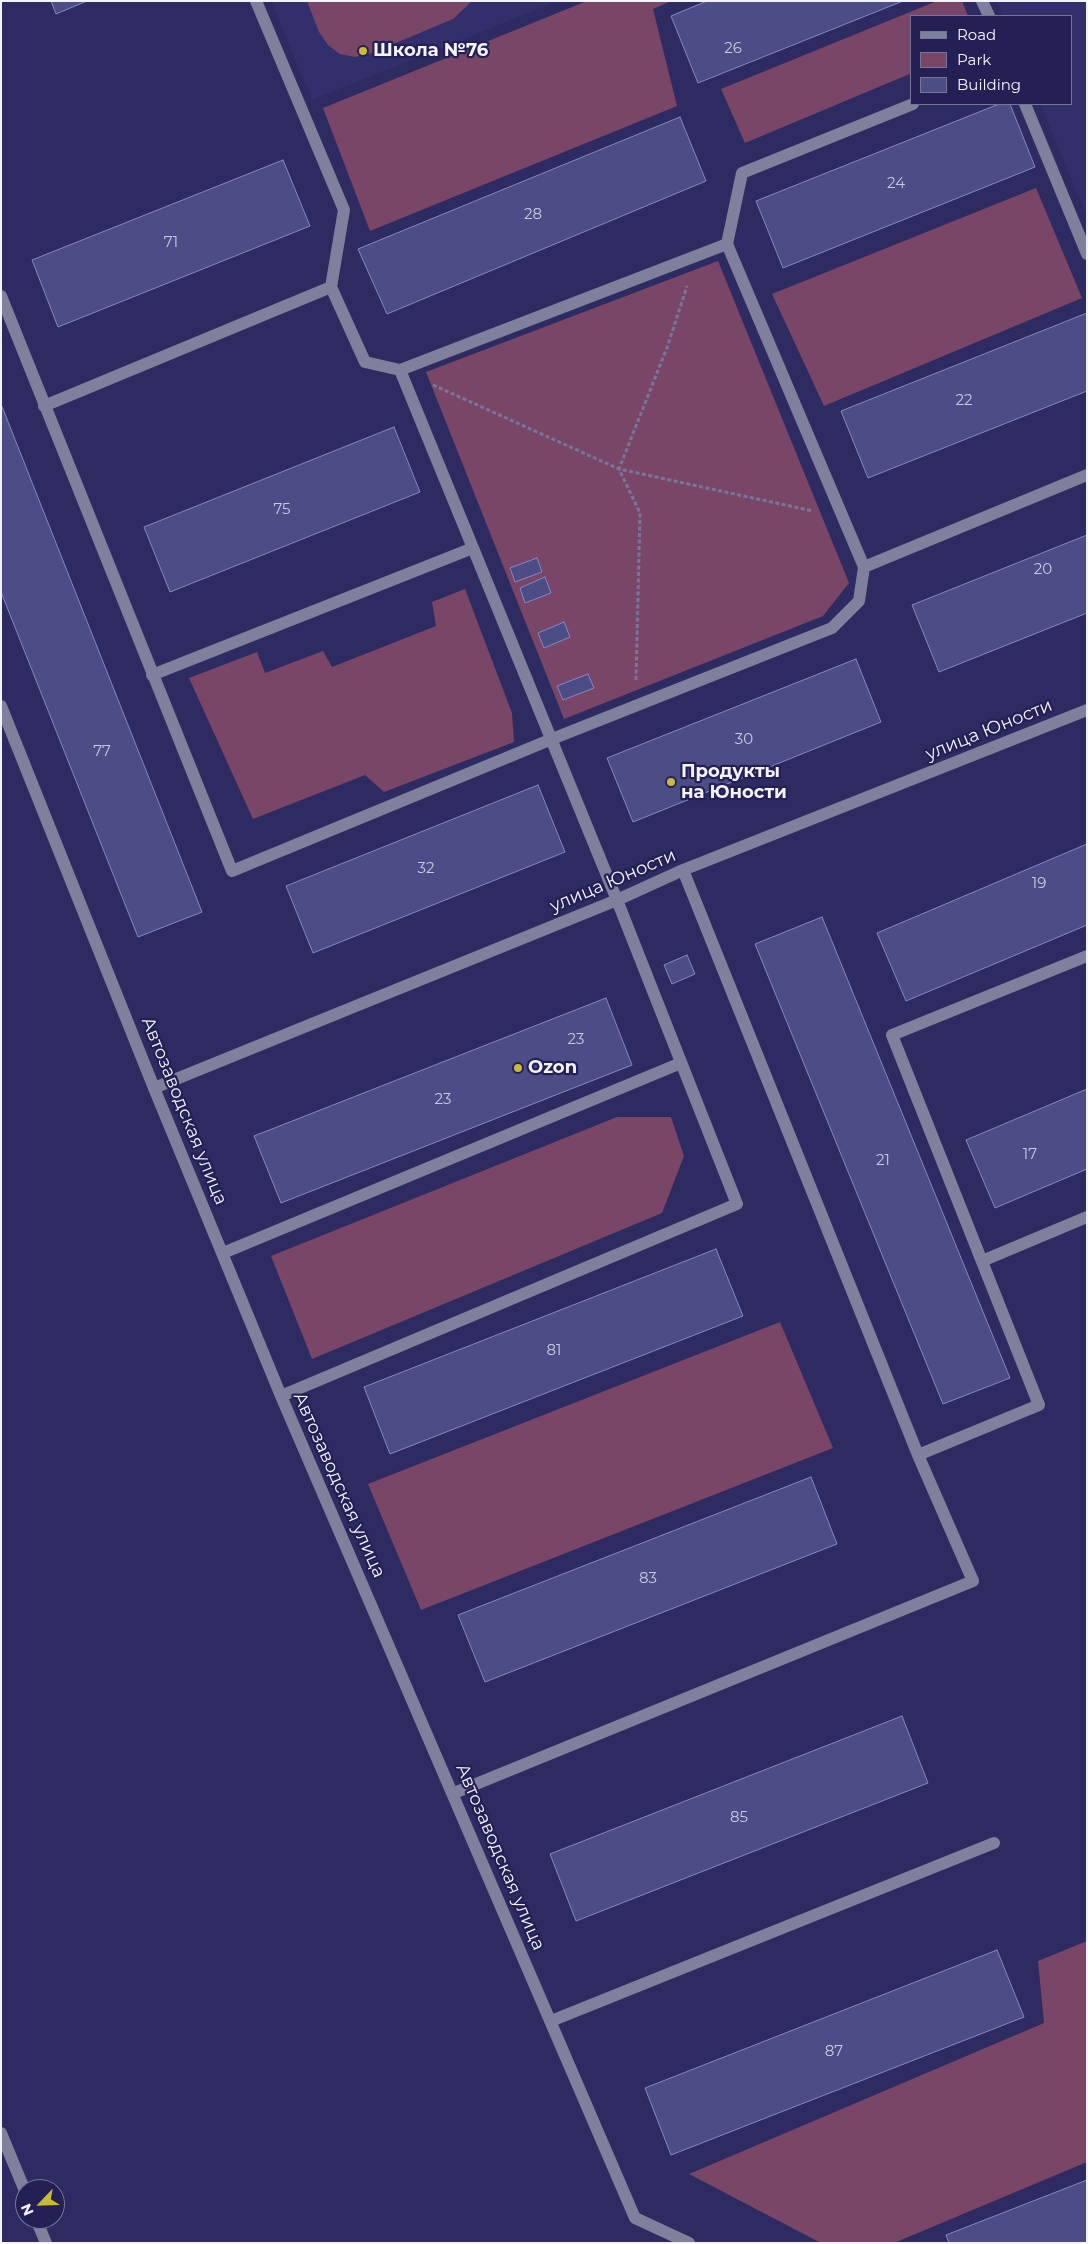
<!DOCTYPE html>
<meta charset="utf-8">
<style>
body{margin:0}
#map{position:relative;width:1088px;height:2244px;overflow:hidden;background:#2d2b61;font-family:Montserrat,sans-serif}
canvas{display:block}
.frame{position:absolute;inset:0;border:2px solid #f3f4fb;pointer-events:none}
.legend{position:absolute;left:910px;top:15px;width:162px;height:90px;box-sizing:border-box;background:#242055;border:1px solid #777597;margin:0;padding:6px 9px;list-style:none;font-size:15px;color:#f3f4fb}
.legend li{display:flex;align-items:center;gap:10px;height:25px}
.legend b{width:25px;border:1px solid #777597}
.north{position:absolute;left:15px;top:2179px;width:50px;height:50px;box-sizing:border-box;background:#242055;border:1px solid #777597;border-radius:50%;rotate:246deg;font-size:14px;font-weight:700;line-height:20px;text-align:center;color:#f3f4fb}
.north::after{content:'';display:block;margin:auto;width:18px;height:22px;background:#caba39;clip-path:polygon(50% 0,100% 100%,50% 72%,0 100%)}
</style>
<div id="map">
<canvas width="1088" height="2244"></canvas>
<div class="frame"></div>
<ul class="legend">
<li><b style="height:6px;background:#7e809c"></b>Road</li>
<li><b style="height:14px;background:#7a4668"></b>Park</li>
<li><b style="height:14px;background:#4c4d87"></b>Building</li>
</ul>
<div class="north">N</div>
</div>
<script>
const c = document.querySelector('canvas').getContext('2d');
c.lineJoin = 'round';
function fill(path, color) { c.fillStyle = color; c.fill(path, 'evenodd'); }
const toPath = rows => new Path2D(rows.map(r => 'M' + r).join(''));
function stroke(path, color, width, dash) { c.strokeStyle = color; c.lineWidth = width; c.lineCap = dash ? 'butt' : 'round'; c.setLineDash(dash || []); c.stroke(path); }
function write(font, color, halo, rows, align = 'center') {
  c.font = font + ' Montserrat,sans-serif'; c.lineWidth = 4.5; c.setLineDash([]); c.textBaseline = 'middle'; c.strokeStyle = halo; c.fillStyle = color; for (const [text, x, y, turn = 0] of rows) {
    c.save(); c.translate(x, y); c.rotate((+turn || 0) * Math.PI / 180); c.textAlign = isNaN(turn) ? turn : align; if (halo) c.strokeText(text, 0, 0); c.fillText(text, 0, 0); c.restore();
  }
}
fill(toPath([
 [271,1,558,1,312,100],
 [997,1,1087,1,1087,217,1040,104,1072,104,1072,16,1003,16]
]), '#332f6d');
fill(toPath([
 [307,1,472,1,453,19,372,53,355,57,340,54,328,45,319,32],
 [587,1,671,1,653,9,677,106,370,231,323,108],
 [937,1,962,1,968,16,912,16,912,73,745,143,721,89],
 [1036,188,1082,298,824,406,772,294],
 [718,261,849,583,823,616,564,719,426,372],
 [465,589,512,713,514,742,384,792,365,775,253,819,189,678,257,652,265,673,323,651,332,667,436,626,432,602],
 [617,1117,671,1117,684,1156,662,1213,312,1359,271,1256],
 [780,1322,833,1448,421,1610,368,1484],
 [1087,1941,1087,2162,894,2243,821,2243,689,2174,1044,2023,1038,1961]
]), '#7a4668');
const building = toPath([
 [51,1,87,1,56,14,51,1],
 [707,1,903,1,698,83,671,16,707,1],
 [999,104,1010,104,1035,167,783,268,756,201,999,104],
 [680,117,706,181,387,314,358,249,680,117],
 [283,160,310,226,58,327,32,260,283,160],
 [1087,313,1087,391,868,478,841,411,1087,313],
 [1,404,202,912,138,937,1,592,1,404],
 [394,427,420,492,170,592,144,527,394,427],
 [1087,535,1087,613,939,672,912,605,1087,535],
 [537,558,542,572,515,582,510,568,537,558],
 [545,577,551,593,525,603,520,588,545,577],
 [564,622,570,637,544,648,538,633,564,622],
 [856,659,881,722,633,822,607,758,856,659],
 [588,674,594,688,563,700,557,686,588,674],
 [538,785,565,852,313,953,286,886,538,785],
 [1087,844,1087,925,906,1001,877,933,1087,844],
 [822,917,1010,1378,943,1404,755,944,822,917],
 [687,955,695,974,672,984,664,965,687,955],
 [606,998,632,1065,281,1203,254,1136,606,998],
 [1087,1089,1087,1169,995,1208,966,1140,1087,1089],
 [716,1249,743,1316,390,1454,364,1387,716,1249],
 [811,1477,837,1544,485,1682,458,1615,811,1477],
 [902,1716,928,1783,576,1921,550,1854,902,1716],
 [997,1950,1024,2017,671,2155,645,2088,997,1950],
 [1087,2180,1087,2243,949,2243,946,2235,1087,2180]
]);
fill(building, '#4c4d87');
stroke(building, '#8588c6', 1);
stroke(toPath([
 [433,385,619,469,813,511],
 [636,680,640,513,619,469,668,345,687,286]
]), '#78779b', 3, [4, 2.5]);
stroke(toPath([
 [256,1,344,210,331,287],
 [982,1,989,16],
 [1025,104,1087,254],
 [1,296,232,871,552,739,832,628,859,601,864,567,1087,475],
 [44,406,331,287,365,362,400,370],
 [473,548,400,370,727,244],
 [864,567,727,244,742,173,913,104],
 [152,675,473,548,617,900,737,1204,281,1396],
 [1,706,154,1088,281,1396,635,2218,689,2243],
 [683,870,918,1455,1039,1405,892,1035,1087,956],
 [154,1088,617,900,683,870,1087,710],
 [223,1253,681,1063],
 [982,1261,1087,1217],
 [454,1793,973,1581,918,1455],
 [551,2021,994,1843],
 [1,2133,25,2191],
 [36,2219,46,2243]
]), '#7e809c', 12);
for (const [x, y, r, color] of [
 [363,51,5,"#caba39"],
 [671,782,5,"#caba39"],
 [518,1068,5,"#caba39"]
]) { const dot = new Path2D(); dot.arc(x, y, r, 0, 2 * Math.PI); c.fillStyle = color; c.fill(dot); stroke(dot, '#242055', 2); }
write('15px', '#c9cade', null, [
 ["26",733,49],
 ["24",896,184],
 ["28",533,215],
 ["71",171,243],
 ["22",964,401],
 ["75",282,510],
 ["20",1043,570],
 ["30",744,740],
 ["77",102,752],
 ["32",426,869],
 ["19",1039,884],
 ["23",576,1040],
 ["23",443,1100],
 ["17",1030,1155],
 ["21",883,1161],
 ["81",554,1351],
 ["83",648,1579],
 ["85",739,1818],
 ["87",834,2052]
]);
write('bold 18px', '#f3f4fb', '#242055', [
 ["Школа №76",373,51],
 ["Продукты",681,772],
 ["на Юности",681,793],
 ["Ozon",528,1068]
], 'left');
write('18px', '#f3f4fb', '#242055', [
 ["улица Юности",989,730,-22],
 ["улица Юности",613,881,-23],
 ["Автозаводская улица",184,1111,68],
 ["Автозаводская улица",339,1485,66],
 ["Автозаводская улица",500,1857,67]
]);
</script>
